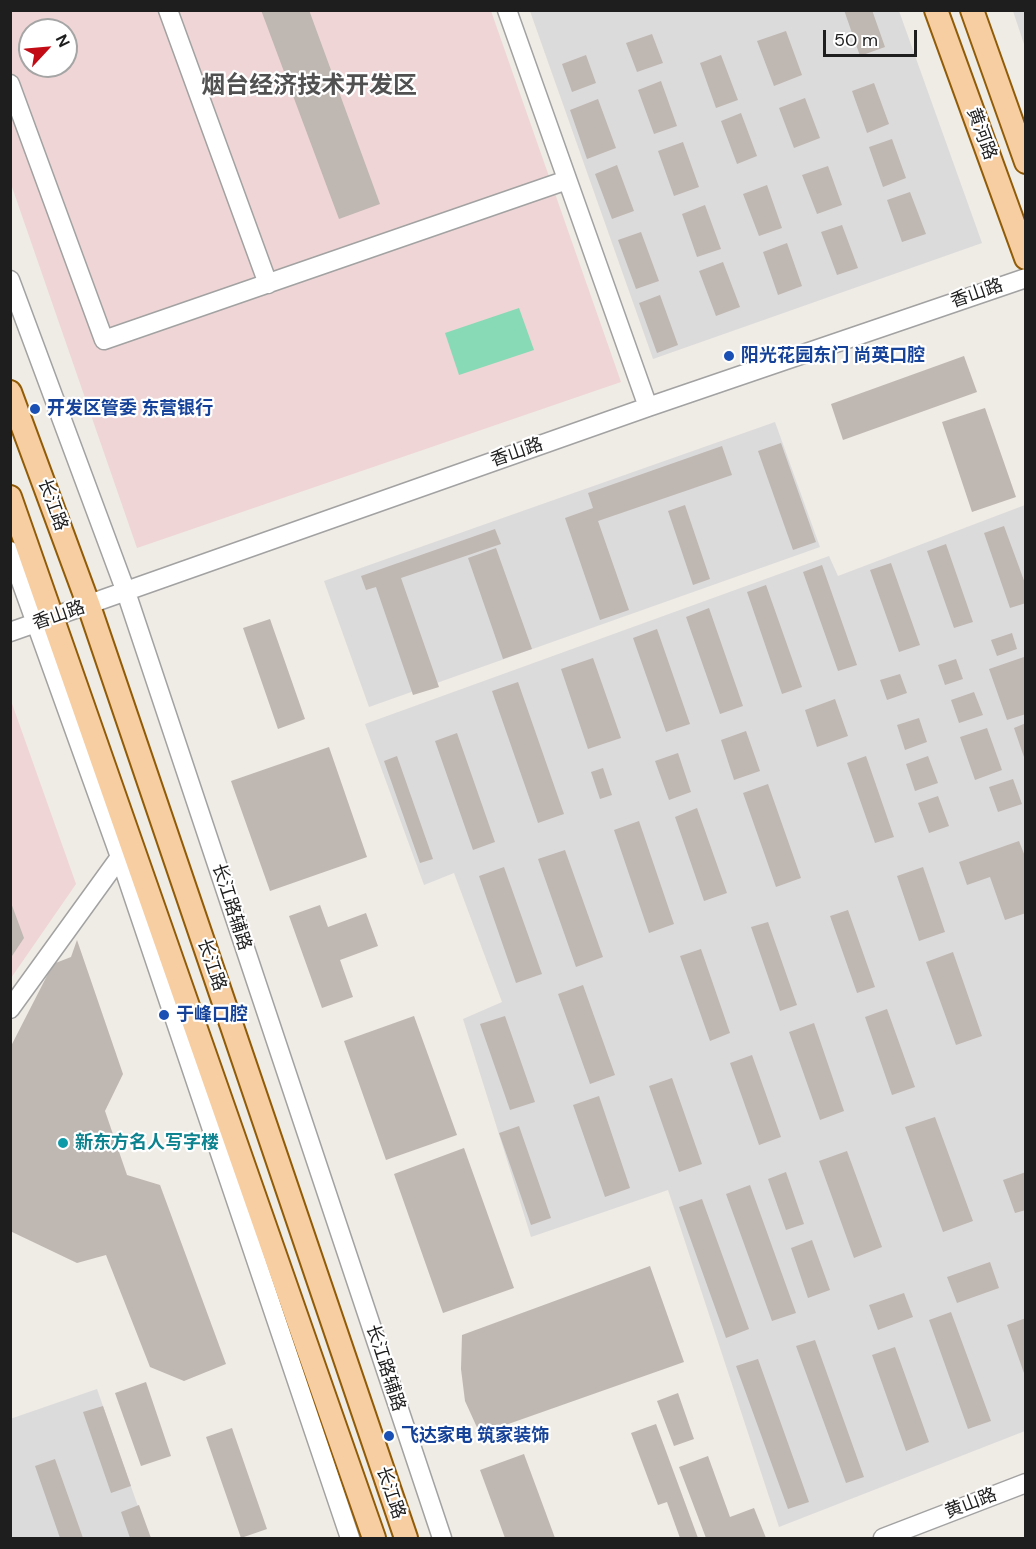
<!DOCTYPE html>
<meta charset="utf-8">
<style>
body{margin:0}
#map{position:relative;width:1036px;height:1549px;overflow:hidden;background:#efebe5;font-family:"DM Sans",sans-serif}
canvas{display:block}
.frame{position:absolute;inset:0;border:12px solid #1e1e1e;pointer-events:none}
.north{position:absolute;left:18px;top:18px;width:60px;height:60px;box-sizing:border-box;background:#fff;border:2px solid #a5a5a5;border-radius:50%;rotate:64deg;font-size:16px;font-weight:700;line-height:24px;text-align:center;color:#1e1e1e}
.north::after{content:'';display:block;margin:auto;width:21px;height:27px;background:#c20b15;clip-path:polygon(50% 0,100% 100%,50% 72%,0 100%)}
.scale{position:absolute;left:823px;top:30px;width:94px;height:27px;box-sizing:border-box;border:3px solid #1e1e1e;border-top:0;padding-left:8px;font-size:18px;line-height:21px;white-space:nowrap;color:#1e1e1e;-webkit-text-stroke:4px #fff;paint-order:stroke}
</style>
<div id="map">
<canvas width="1036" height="1549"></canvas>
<div class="frame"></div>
<div class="north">N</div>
<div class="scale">50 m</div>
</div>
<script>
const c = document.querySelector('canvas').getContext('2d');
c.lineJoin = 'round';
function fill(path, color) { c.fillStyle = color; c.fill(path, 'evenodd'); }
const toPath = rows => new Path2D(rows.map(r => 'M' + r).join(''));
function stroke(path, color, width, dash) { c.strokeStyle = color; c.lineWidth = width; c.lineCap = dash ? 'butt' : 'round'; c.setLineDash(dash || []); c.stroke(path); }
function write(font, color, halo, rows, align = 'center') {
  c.font = font + ' "DM Sans","Noto Sans SC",sans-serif'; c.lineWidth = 4.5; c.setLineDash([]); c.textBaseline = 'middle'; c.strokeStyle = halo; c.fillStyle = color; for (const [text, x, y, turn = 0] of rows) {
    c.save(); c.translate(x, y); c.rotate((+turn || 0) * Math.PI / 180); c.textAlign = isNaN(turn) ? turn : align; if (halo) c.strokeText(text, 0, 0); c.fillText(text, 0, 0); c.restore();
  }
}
fill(toPath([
 [530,11,899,11,982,243,653,359],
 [1013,11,1025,11,1025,47],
 [775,422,820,547,369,707,324,581],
 [1025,505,1025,1431,779,1527,668,1190,531,1237,463,1019,502,1002,454,873,424,885,365,724,829,556,838,576],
 [97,1389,149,1538,11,1538,10,1419]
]), '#dcdbdb');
fill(toPath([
 [10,11,491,11,621,382,137,548,11,184],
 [30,30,66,30,66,66,30,66],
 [10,698,76,884,11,978,10,978]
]), '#efd5d5');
fill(toPath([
 [519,308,534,350,459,375,445,333]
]), '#87dab5');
fill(toPath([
 [261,10,309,10,380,204,339,219],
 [844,10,872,10,885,47,860,56],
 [786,31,802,75,774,86,757,41],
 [652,34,663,63,637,72,626,43],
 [586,55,596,83,572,92,562,64],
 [721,55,738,100,716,108,700,63],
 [661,81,677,126,654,134,638,90],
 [874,83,889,124,867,133,852,91],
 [805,98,820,138,794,148,779,108],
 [598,99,616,148,587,159,570,110],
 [741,113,757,156,737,164,721,121],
 [892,139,906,178,883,187,869,147],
 [683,142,699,187,674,196,658,151],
 [617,165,634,211,612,219,595,174],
 [828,166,842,205,817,214,802,175],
 [767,185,782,228,759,236,743,194],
 [910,192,926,234,902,242,887,200],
 [705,205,721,249,697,257,682,214],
 [842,225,858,268,837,275,821,232],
 [641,232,659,281,636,289,618,240],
 [787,243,802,286,778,295,763,252],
 [723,262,740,307,716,316,699,271],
 [660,295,678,345,657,353,639,303],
 [964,356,977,392,843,440,831,404],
 [985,408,1016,497,972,512,942,422],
 [781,443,816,542,793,550,758,451],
 [722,446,732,475,598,521,629,610,600,620,565,518,593,508,588,493],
 [685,505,710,579,693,585,668,511],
 [1004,526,1026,586,1026,603,1010,608,984,533],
 [495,529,501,544,401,578,439,687,413,695,376,587,366,590,361,576],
 [946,544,973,622,954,628,927,551],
 [496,548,532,649,503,659,468,558],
 [891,563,920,645,899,652,870,570],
 [822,565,857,665,838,671,803,572],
 [766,585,802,687,782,694,747,592],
 [709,608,743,706,720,714,686,617],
 [270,619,305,719,278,729,243,628],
 [657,629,690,724,666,732,633,638],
 [1012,633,1017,649,997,656,991,640],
 [1024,657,1026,714,1007,720,989,669],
 [593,658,621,738,588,749,561,669],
 [956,659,963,679,945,685,938,665],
 [900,674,907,693,887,700,880,680],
 [518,682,564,814,538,823,492,691],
 [974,692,983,715,959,723,951,700],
 [835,699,848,736,817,747,805,710],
 [919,718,927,742,905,750,897,725],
 [1026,723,1026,760,1025,760,1014,728],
 [987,728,1002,770,975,780,960,737],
 [746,731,760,771,734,780,721,740],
 [457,733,495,842,473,850,435,741],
 [329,747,367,857,270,891,231,781],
 [678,753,691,792,669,800,655,761],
 [397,756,433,859,420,863,384,761],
 [866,756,894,837,875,843,847,763],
 [928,756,938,783,915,791,906,764],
 [603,768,612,795,600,799,591,772],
 [1013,779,1022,804,998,812,989,787],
 [768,784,801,878,776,887,743,793],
 [938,796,949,826,929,833,918,803],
 [697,808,727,893,704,901,675,817],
 [639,821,674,924,649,933,614,830],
 [1019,841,1026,859,1026,913,1005,920,990,877,967,885,959,862],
 [565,850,603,957,576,967,538,859],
 [504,867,542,974,516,983,479,876],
 [923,867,945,932,919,941,897,876],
 [10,900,24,938,10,959],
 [320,905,328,927,366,913,378,946,340,960,353,997,322,1008,289,916],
 [848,910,875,987,857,993,830,916],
 [768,922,797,1005,780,1011,751,927],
 [77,940,123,1074,105,1111,127,1175,160,1185,226,1364,184,1381,150,1367,106,1255,77,1263,10,1231,10,1048,53,964,71,957],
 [701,949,730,1033,710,1041,680,956],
 [953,952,982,1036,956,1045,926,962],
 [583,985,615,1075,590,1084,558,994],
 [887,1009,915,1087,892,1095,865,1017],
 [414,1016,457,1135,386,1160,344,1041],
 [505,1016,535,1102,510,1110,480,1024],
 [814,1023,844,1111,820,1120,789,1032],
 [752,1055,781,1137,759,1145,730,1063],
 [672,1078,702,1164,679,1172,649,1086],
 [599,1096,630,1188,605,1197,573,1105],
 [935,1117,973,1221,943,1232,905,1127],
 [519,1126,551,1218,531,1225,499,1133],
 [464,1148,514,1288,443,1313,394,1174],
 [847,1151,882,1247,854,1258,819,1161],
 [786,1172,804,1224,786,1230,768,1179],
 [1026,1172,1026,1210,1015,1213,1003,1180],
 [750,1185,796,1313,772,1321,726,1194],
 [702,1199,749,1329,726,1338,679,1207],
 [812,1240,830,1290,808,1298,791,1248],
 [990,1262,999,1288,957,1303,947,1277],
 [650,1266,684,1362,480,1434,465,1401,461,1369,462,1335],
 [904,1293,913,1317,878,1330,869,1305],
 [951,1312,991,1421,968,1429,929,1320],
 [1026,1318,1026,1376,1025,1376,1007,1325],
 [815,1340,864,1477,846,1483,796,1346],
 [895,1347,929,1442,906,1451,872,1355],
 [758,1359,809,1502,788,1509,736,1366],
 [146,1382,171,1456,141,1466,115,1393],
 [678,1393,694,1439,674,1446,657,1401],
 [103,1406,131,1486,111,1493,83,1412],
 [656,1424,698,1538,680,1538,667,1502,658,1505,631,1433],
 [232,1428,267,1529,241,1538,206,1437],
 [524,1454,555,1538,505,1538,480,1470],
 [708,1456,730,1517,754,1508,766,1538,706,1538,679,1467],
 [55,1459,83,1538,60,1538,35,1466],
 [139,1505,151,1538,130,1538,121,1512]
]), '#bfb7b2');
const minor = toPath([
 [168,10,268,284],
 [507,10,648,407],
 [10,84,104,340,567,180],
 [10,280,126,592,442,1538],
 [10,551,120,857,350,1538],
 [10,632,648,407,1026,278],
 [10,1009,120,857],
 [883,1538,1026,1483]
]);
const major = toPath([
 [936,10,1026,258],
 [972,10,1026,162],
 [10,392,89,606,406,1538],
 [10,497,374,1538]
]);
stroke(minor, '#a2a2a2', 21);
stroke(major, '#915c08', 26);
stroke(minor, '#fff', 18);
stroke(major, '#f7cea2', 22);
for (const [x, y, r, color] of [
 [729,356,6,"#1a4fb4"],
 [35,409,6,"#1a4fb4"],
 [164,1015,6,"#1a4fb4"],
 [63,1143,6,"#0f9aa8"],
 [389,1436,6,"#1a4fb4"]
]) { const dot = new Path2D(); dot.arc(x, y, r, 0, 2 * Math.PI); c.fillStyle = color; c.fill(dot); stroke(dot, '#fff', 2); }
write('18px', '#1e1e1e', '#fff', [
 ["黄河路",981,134,70],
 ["香山路",977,294,-19],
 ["香山路",517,453,-19],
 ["长江路",52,505,70],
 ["香山路",59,616,-19],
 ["长江路辅路",231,907,72],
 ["长江路",211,965,71],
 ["长江路辅路",385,1368,72],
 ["长江路",390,1493,71],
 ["黄山路",971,1504,-21]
]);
write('bold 18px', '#164399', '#fff', [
 ["阳光花园东门 尚英口腔",741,356],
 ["开发区管委 东营银行",47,409],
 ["于峰口腔",176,1015],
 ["飞达家电 筑家装饰",401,1436]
], 'left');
write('bold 18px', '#0d838f', '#fff', [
 ["新东方名人写字楼",75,1143]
], 'left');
write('bold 24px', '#515151', '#fff', [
 ["烟台经济技术开发区",309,87]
]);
</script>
